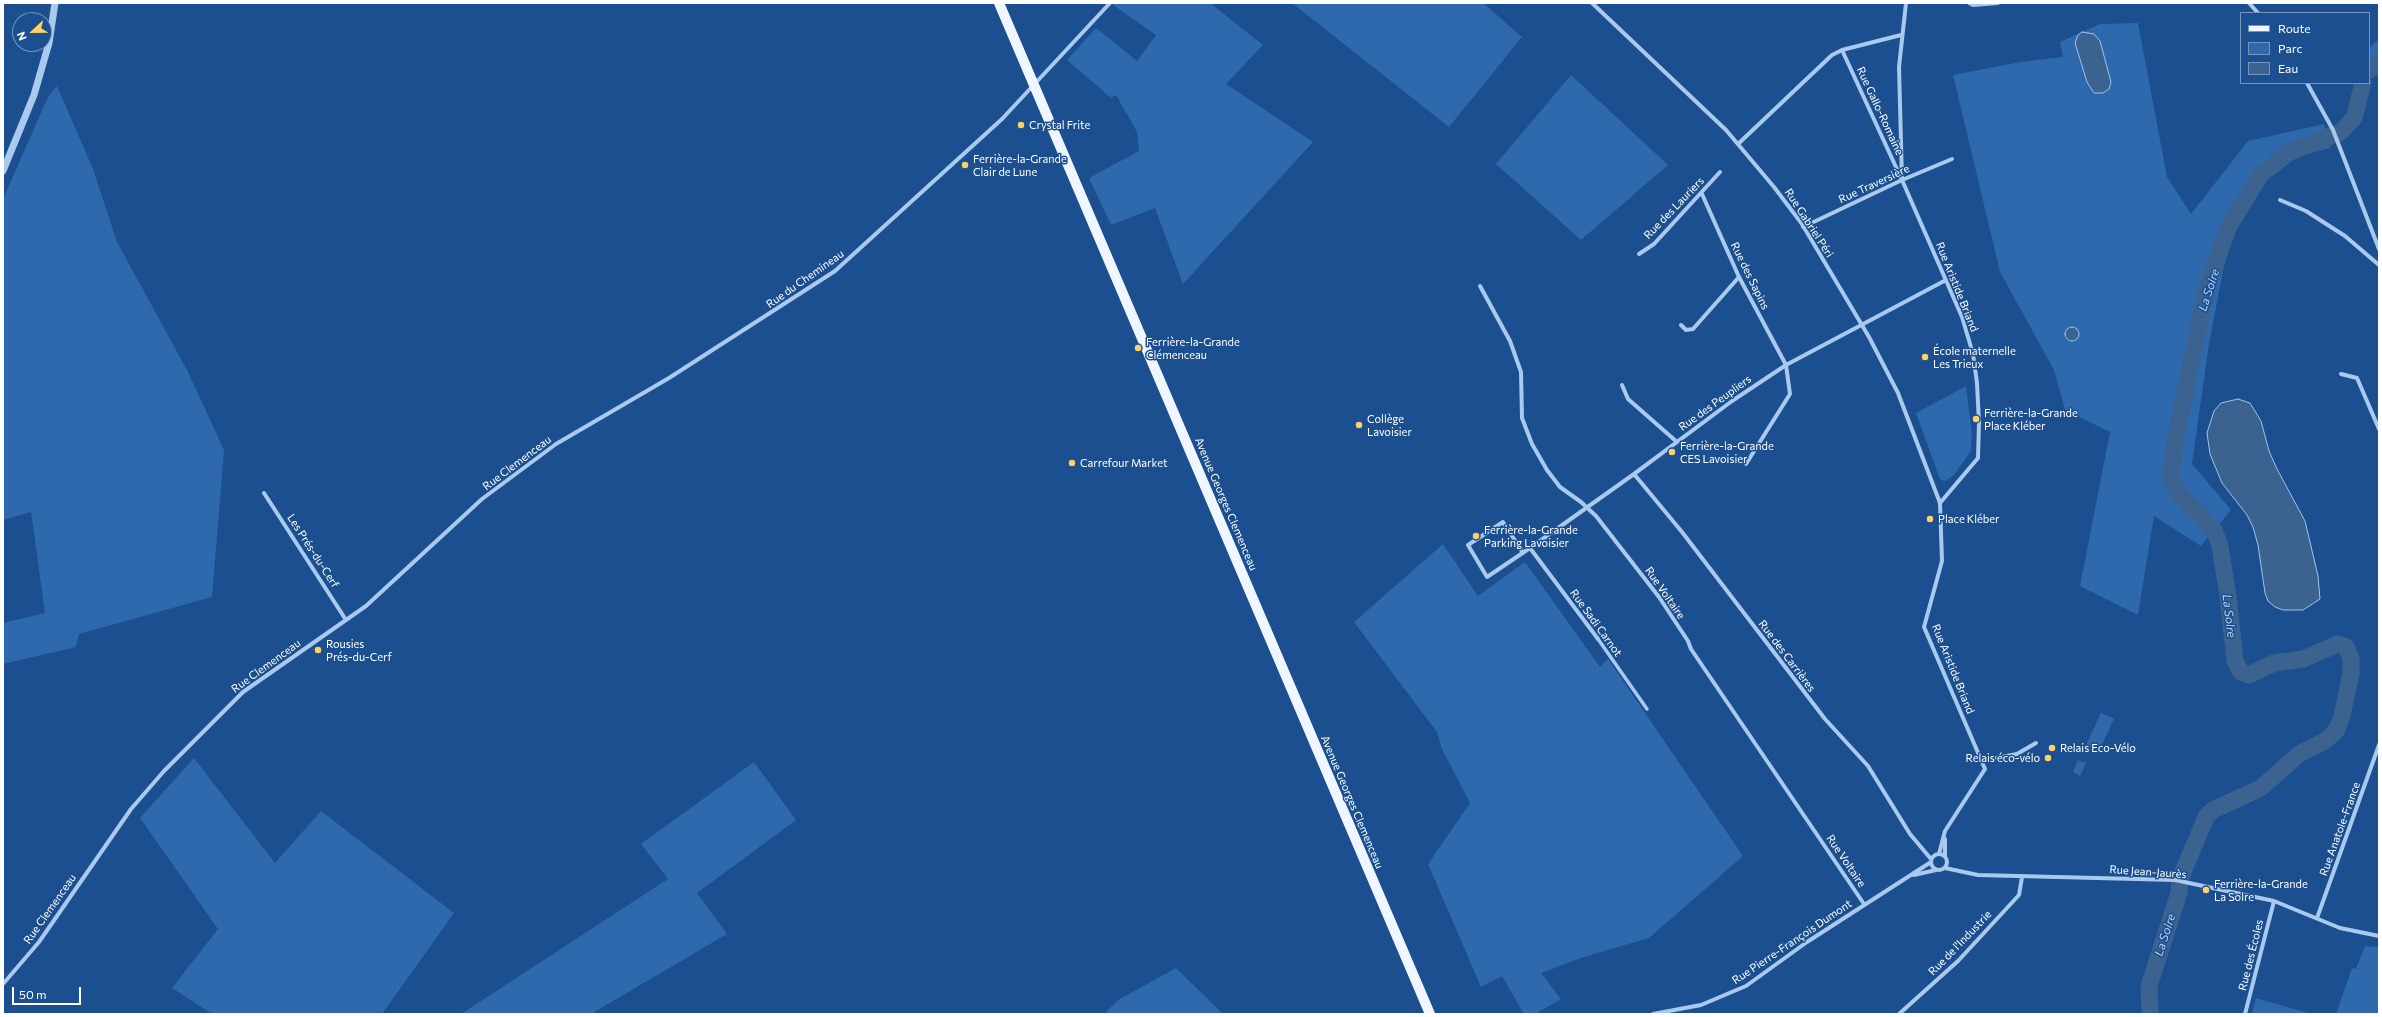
<!DOCTYPE html>
<meta charset="utf-8">
<style>
body{margin:0}
#map{position:relative;width:2382px;height:1017px;overflow:hidden;background:#1b4f8f;font-family:Commissioner,sans-serif}
canvas{display:block}
.frame{position:absolute;inset:0;border:4px solid #fff;pointer-events:none}
.legend{position:absolute;left:2240px;top:12px;width:130px;height:72px;box-sizing:border-box;background:#1b4f8f;border:1px solid #7695bc;margin:0;padding:5px 7px;list-style:none;font-size:12px;color:#fff}
.legend li{display:flex;align-items:center;gap:8px;height:20px}
.legend b{width:20px;border:1px solid #7695bc}
.north{position:absolute;left:12px;top:12px;width:40px;height:40px;box-sizing:border-box;background:#1b4f8f;border:1px solid #7695bc;border-radius:50%;rotate:248deg;font-size:11px;font-weight:700;line-height:16px;text-align:center;color:#fff}
.north::after{content:'';display:block;margin:auto;width:14px;height:18px;background:#ffd166;clip-path:polygon(50% 0,100% 100%,50% 72%,0 100%)}
.scale{position:absolute;left:12px;top:987px;width:69px;height:18px;box-sizing:border-box;border:2px solid #fff;border-top:0;padding-left:5px;font-size:12px;line-height:14px;white-space:nowrap;color:#fff;-webkit-text-stroke:3px #1b4f8f;paint-order:stroke}
</style>
<div id="map">
<canvas width="2382" height="1017"></canvas>
<div class="frame"></div>
<ul class="legend">
<li><b style="height:5px;background:#f0f6ff"></b>Route</li>
<li><b style="height:11px;background:#2e69ad"></b>Parc</li>
<li><b style="height:11px;background:#3c6290"></b>Eau</li>
</ul>
<div class="north">N</div>
<div class="scale">50 m</div>
</div>
<script>
const c = document.querySelector('canvas').getContext('2d');
c.lineJoin = 'round';
function fill(path, color) { c.fillStyle = color; c.fill(path, 'evenodd'); }
const toPath = rows => new Path2D(rows.map(r => 'M' + r).join(''));
function stroke(path, color, width, dash) { c.strokeStyle = color; c.lineWidth = width; c.lineCap = dash ? 'butt' : 'round'; c.setLineDash(dash || []); c.stroke(path); }
function write(font, color, halo, rows, align = 'center') {
  c.font = font + ' Commissioner,sans-serif'; c.lineWidth = 3; c.setLineDash([]); c.textBaseline = 'middle'; c.strokeStyle = halo; c.fillStyle = color; for (const [text, x, y, turn = 0] of rows) {
    c.save(); c.translate(x, y); c.rotate((+turn || 0) * Math.PI / 180); c.textAlign = isNaN(turn) ? turn : align; if (halo) c.strokeText(text, 0, 0); c.fillText(text, 0, 0); c.restore();
  }
}
fill(toPath([
 [1115,3,1210,3,1263,45,1226,84,1313,142,1183,284,1155,208,1111,225,1089,178,1139,151,1137,132,1116,95,1111,98,1067,60,1096,28,1137,61,1156,35,1113,5],
 [1292,3,1483,3,1522,37,1449,127],
 [2138,23,2167,177,2191,214,2248,141,2324,124,2330,148,2294,157,2249,192,2226,255,2209,344,2192,464,2231,510,2201,546,2154,516,2138,615,2080,586,2110,432,2065,410,2054,370,2000,272,1953,75,2020,62,2063,57,2060,42,2100,24],
 [2379,39,2379,76,2369,72,2369,48],
 [1571,75,1668,165,1581,240,1496,164],
 [57,86,93,169,117,242,188,372,224,450,212,597,79,634,76,647,3,664,3,623,45,613,31,512,3,520,3,199,48,97],
 [1966,386,1972,434,1971,451,1954,475,1945,481,1940,479,1916,413],
 [1443,544,1478,596,1525,562,1600,667,1608,659,1743,856,1649,938,1584,957,1541,973,1561,999,1535,1014,1524,1014,1502,976,1481,987,1428,864,1470,803,1442,749,1437,732,1354,622],
 [2101,713,2114,719,2099,751,2086,745],
 [194,758,275,863,321,811,454,913,382,1014,212,1014,172,988,218,929,140,818],
 [2078,760,2086,763,2080,776,2073,772],
 [754,762,796,820,697,893,727,934,591,1014,461,1014,668,879,641,844],
 [2365,946,2379,947,2379,1014,2336,1014,2352,968,2356,969],
 [1176,968,1223,1014,1104,1014,1118,1000],
 [2256,998,2312,1014,2252,1014]
]), '#2e69ad');
const water = toPath([
 [2082,32,2094,34,2100,41,2111,82,2109,89,2103,93,2094,93,2087,82,2075,43,2078,35,2082,32],
 '2065 334a7 7 0 1 1 14 0a7 7 0 1 1-14 0Z',
 [2238,399,2250,403,2261,421,2269,451,2277,469,2305,521,2318,576,2320,599,2303,610,2283,610,2275,607,2268,601,2265,593,2258,545,2253,527,2247,515,2222,483,2210,454,2207,433,2214,411,2221,403,2238,399]
]);
fill(water, '#3c6290');
stroke(water, '#9cc4f0', 1);
stroke(toPath([
 [2369,70,2379,62],
 [2150,1014,2149,986,2179,893,2180,879,2206,817,2213,810,2261,788,2299,754,2325,741,2336,731,2342,716,2351,673,2351,658,2346,647,2338,644,2303,659,2274,663,2249,675,2241,672,2235,661,2228,596,2220,546,2215,532,2177,491,2170,479,2177,431,2201,316,2208,285,2229,226,2261,174,2290,152,2341,132,2354,118,2363,83]
]), '#3c6290', 17);
stroke(toPath([
 [1598,639,1647,709]
]), '#a9c9ee', 3.5);
stroke(toPath([
 [1592,3,1726,130,1774,187,1802,224,1869,337,1898,393,1940,503],
 [1906,3,1899,67,1902,180,1962,317,1973,354,1977,383,1979,423,1978,458,1940,503,1942,561,1924,627,1985,769,1945,831,1939,854],
 [1969,3,1973,5,1998,3],
 [2249,3,2258,13],
 [1842,50,1901,178],
 [2307,83,2333,130,2379,249],
 [1738,144,1832,55,1842,50,1901,35],
 [1702,194,1739,277,1786,365,1790,394,1746,464],
 [2280,200,2306,211,2345,236,2379,265],
 [1803,227,1902,180,1952,159],
 [1639,254,1654,244,1720,172],
 [1480,286,1510,341,1521,372,1522,418,1532,444,1547,470,1560,487,1581,502,1596,516,1659,597,1688,641,1691,649,1864,904],
 [1681,325,1686,330,1693,329,1739,277],
 [2341,374,2357,378,2379,429],
 [1622,385,1628,399,1677,442],
 [1634,474,1682,532,1825,719,1868,766,1910,834,1931,859],
 [264,493,346,620],
 [1530,548,1598,639],
 [1523,553,1503,522,1468,545,1487,577,1530,548,1634,474,1732,401,1786,365,1946,280],
 [1981,761,2017,754,2036,743],
 [1945,839,1945,856],
 '1931 862a8 8 0 1 1 16 0a8 8 0 1 1-16 0Z',
 [1945,868,1978,875,2175,880,2274,901,2340,928,2379,936],
 [1914,875,1936,870],
 [2317,918,2379,745],
 [3,984,39,942,131,809,164,771,243,692,366,606,482,499,556,444,669,378,835,271,1002,119,1110,3],
 [1653,1014,1701,1005,1746,986,1807,942,1931,862],
 [1899,1014,1958,961,2019,895,2022,877],
 [2245,1014,2274,901]
]), '#a9c9ee', 4);
stroke(toPath([
 [3,171,34,95,49,43,55,3]
]), '#a9c9ee', 7);
stroke(toPath([
 [999,3,1430,1014]
]), '#f0f6ff', 10);
for (const [x, y, r, color] of [
 [1021,125,4,"#ffd166"],
 [965,165,4,"#ffd166"],
 [1138,348,4,"#ffd166"],
 [1925,357,4,"#ffd166"],
 [1976,419,4,"#ffd166"],
 [1359,425,4,"#ffd166"],
 [1672,452,4,"#ffd166"],
 [1072,463,4,"#ffd166"],
 [1930,519,4,"#ffd166"],
 [1476,536,4,"#ffd166"],
 [318,650,4,"#ffd166"],
 [2052,748,4,"#ffd166"],
 [2048,758,4,"#ffd166"],
 [2206,890,4,"#ffd166"]
]) { const dot = new Path2D(); dot.arc(x, y, r, 0, 2 * Math.PI); c.fillStyle = color; c.fill(dot); stroke(dot, '#1b4f8f', 1.5); }
write('11px', '#fff', '#1b4f8f', [
 ["Rue Gallo-Romaine",1880,111,65],
 ["Rue Traversière",1874,184,-25],
 ["Rue des Lauriers",1674,208,-46],
 ["Rue Gabriel Péri",1809,223,57],
 ["Rue des Sapins",1750,276,64],
 ["Rue du Chemineau",805,279,-35],
 ["Rue Aristide Briand",1957,287,68],
 ["Rue des Peupliers",1715,403,-36],
 ["Rue Clemenceau",517,463,-37],
 ["Avenue Georges Clemenceau",1226,504,67],
 ["Les Prés-du-Cerf",313,551,57],
 ["Rue Voltaire",1665,593,55],
 ["Rue Sadi Carnot",1596,623,54],
 ["Rue des Carrières",1787,656,53],
 ["Rue Clemenceau",266,666,-36],
 ["Rue Aristide Briand",1953,669,68],
 ["Avenue Georges Clemenceau",1352,802,67],
 ["Rue Anatole-France",2340,829,-70],
 ["Rue Voltaire",1846,861,56],
 ["Rue Jean-Jaurès",2148,872,4],
 ["Rue Clemenceau",50,909,-55],
 ["Rue Pierre-François Dumont",1792,942,-34],
 ["Rue de l'Industrie",1960,943,-46],
 ["Rue des Écoles",2251,955,-76]
]);
write('11px', '#fff', '#1b4f8f', [
 ["Crystal Frite",1029,125],
 ["Ferrière-la-Grande",973,159],
 ["Clair de Lune",973,172],
 ["Ferrière-la-Grande",1146,342],
 ["Clémenceau",1146,355],
 ["École maternelle",1933,351],
 ["Les Trieux",1933,364],
 ["Ferrière-la-Grande",1984,413],
 ["Place Kléber",1984,426],
 ["Collège",1367,419],
 ["Lavoisier",1367,432],
 ["Ferrière-la-Grande",1680,446],
 ["CES Lavoisier",1680,459],
 ["Carrefour Market",1080,463],
 ["Place Kléber",1938,519],
 ["Ferrière-la-Grande",1484,530],
 ["Parking Lavoisier",1484,543],
 ["Rousies",326,644],
 ["Prés-du-Cerf",326,657],
 ["Relais Eco-Vélo",2060,748],
 ["Relais éco-vélo",2040,758,"right"],
 ["Ferrière-la-Grande",2214,884],
 ["La Solre",2214,897]
], 'left');
write('italic 12px', '#b5d3f5', '#1b4f8f', [
 ["La Solre",2209,290,-72],
 ["La Solre",2229,616,83],
 ["La Solre",2165,935,-72]
]);
</script>
